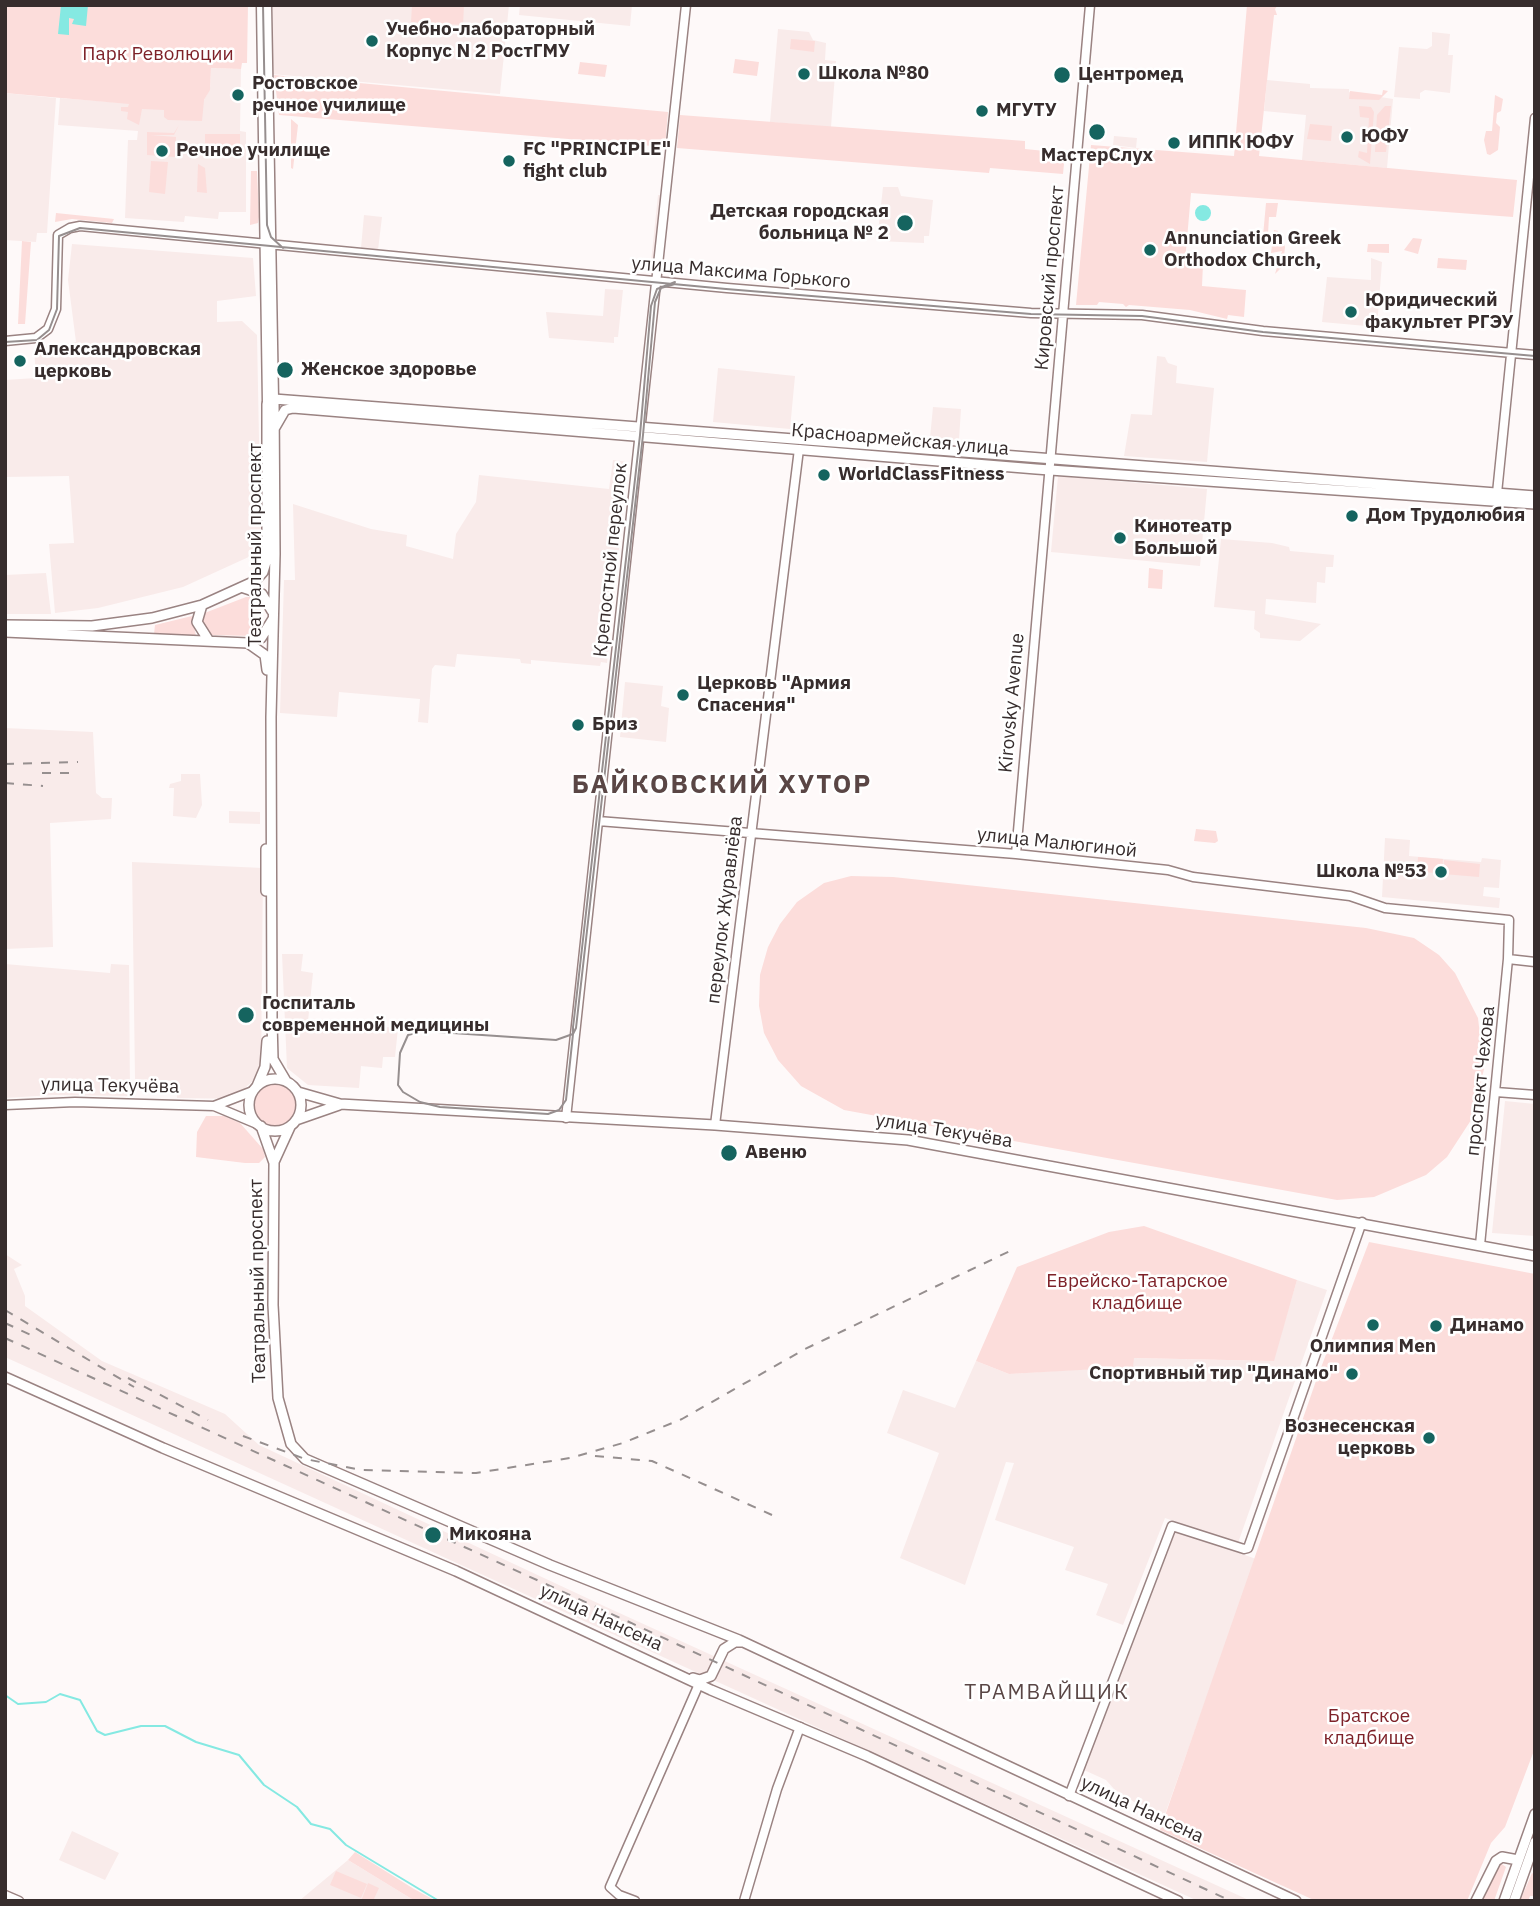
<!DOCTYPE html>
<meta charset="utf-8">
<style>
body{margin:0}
#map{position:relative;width:1540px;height:1906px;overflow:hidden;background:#fef9f9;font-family:"IBM Plex Sans",sans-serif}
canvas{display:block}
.frame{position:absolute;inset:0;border:7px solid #372d2d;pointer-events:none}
</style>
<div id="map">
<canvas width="1540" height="1906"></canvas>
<div class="frame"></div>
</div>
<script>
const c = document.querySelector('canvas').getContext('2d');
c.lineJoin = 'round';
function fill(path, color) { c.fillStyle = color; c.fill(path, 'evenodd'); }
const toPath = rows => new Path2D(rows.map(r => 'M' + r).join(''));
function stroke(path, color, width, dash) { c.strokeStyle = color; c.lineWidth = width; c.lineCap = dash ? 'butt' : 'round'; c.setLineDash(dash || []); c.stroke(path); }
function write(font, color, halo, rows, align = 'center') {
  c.font = font + ' "IBM Plex Sans",sans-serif'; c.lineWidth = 5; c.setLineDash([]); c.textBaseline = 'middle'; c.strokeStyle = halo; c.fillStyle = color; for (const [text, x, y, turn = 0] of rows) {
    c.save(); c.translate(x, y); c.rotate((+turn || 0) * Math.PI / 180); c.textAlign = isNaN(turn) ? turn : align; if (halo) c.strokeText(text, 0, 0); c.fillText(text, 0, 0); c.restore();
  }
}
fill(toPath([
 [273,5,509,5,500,94,271,74],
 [520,5,632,5,630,26,519,15],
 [778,29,809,32,813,40,826,43,825,60,836,61,831,127,770,122],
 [1432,32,1450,34,1448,55,1453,55,1450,93,1425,90,1420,93,1420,99,1394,97,1399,47,1427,49,1432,46],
 [211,68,241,69,240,131,246,132,246,212,219,212,218,219,185,216,184,222,125,218,128,140,137,140,138,131,58,125,60,98,137,104,204,100,210,89],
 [1267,80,1310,84,1310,88,1349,89,1349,92,1393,99,1387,168,1302,160,1306,115,1264,111],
 [5,93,56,98,47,233,37,233,36,242,5,240],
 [1114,136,1137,138,1136,148,1113,145],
 [883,187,898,187,901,196,933,200,929,236,924,236,924,243,877,241],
 [658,195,664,195,656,263,651,262],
 [364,215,382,217,378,250,361,248],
 [72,244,253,258,256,296,217,301,217,322,242,321,257,335,261,544,253,555,183,587,98,608,55,613,49,544,74,543,69,476,5,477,5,380,36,378,34,348,76,342,68,280],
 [1371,258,1382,262,1377,327,1322,322,1327,277,1371,280],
 [605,289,623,290,618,337,614,337,614,343,549,338,546,312,603,316],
 [1157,356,1165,357,1168,363,1177,366,1176,383,1214,388,1207,462,1124,456,1131,414,1152,415],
 [718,368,795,376,790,429,713,422],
 [933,407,961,409,959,440,930,438],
 [613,460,628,462,607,663,601,662,600,666,531,660,531,664,521,663,520,659,457,654,455,667,435,665,432,669,428,723,418,722,420,699,339,692,337,717,280,713,284,580,295,580,293,504,371,529,407,535,406,546,453,559,456,534,476,502,479,475,609,489],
 [1058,476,1207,489,1200,566,1051,552],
 [1221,539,1272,543,1289,547,1290,551,1334,555,1333,567,1326,567,1325,583,1317,582,1316,603,1266,599,1265,614,1321,624,1300,641,1260,638,1260,633,1254,629,1255,611,1214,607],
 [46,573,51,614,5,614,5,575],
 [625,682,663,686,661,706,669,708,666,742,620,737],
 [5,728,93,732,96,793,102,798,112,798,111,819,50,823,53,947,5,949],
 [181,774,200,774,202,805,196,818,173,816,174,788,169,788,170,784,181,781],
 [229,811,260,812,260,824,229,823],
 [1385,838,1410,840,1409,856,1481,862,1482,858,1501,860,1499,888,1484,887,1483,896,1500,898,1499,908,1382,897],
 [132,862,263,868,261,1074,246,1087,241,1099,177,1098,177,1081,135,1079],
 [282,954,303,954,301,971,313,973,308,1021,398,1028,395,1057,383,1057,382,1068,361,1066,359,1088,308,1085,287,1068],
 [5,964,110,973,111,964,129,965,130,1096,53,1095,5,1098],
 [1505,1101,1535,1104,1535,1236,1492,1233],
 [5,1254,22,1265,14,1269,25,1296,25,1306,102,1361,225,1414,259,1445,604,1606,1251,1901,1198,1901,5,1357],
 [1297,1280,1327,1290,1238,1543,1165,1518,1123,1625,1096,1615,1108,1584,1065,1570,1074,1547,995,1520,1014,1463,1006,1462,965,1585,900,1558,939,1453,887,1433,903,1390,955,1408,976,1361,1009,1374,1133,1366,1133,1358,1273,1361],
 [1176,1530,1256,1559,1164,1817,1148,1811,1114,1789,1106,1780,1084,1770],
 [72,1831,119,1853,105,1880,59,1860],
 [348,1860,415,1901,299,1901]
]), '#f9ebea');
fill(toPath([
 [5,5,248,5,247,63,242,63,241,69,211,68,210,90,204,100,202,121,168,120,164,117,164,110,142,109,139,125,127,119,128,112,121,111,121,107,128,107,129,104,5,93],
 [412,5,464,5,463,25,411,22],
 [1247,5,1278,5,1275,9,1277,15,1274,15,1259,156,1517,180,1513,217,1191,193,1185,262,1203,264,1202,286,1246,290,1244,317,1228,315,1227,319,1190,310,1129,305,1126,307,1123,304,1099,302,1097,305,1076,305,1091,145,1234,156],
 [791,39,815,41,814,52,790,49],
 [735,59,759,62,757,76,733,73],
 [580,62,607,65,605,77,578,74],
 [274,75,668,112,665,147,279,115],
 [1383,90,1388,91,1379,100,1349,99,1350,91,1382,95],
 [1495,95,1503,99,1501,111,1497,113,1496,123,1500,127,1498,150,1490,155,1487,154,1484,140,1486,131,1492,131],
 [1359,106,1371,107,1374,112,1370,164,1358,157,1359,151,1367,153,1369,118,1360,117],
 [1385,106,1391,106,1386,152,1375,152,1377,115],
 [680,115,1025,141,1025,149,1065,153,1063,174,990,168,989,173,677,148],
 [291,119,298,125,293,169,291,168],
 [1310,124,1332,126,1331,141,1307,139],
 [179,125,174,135,151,135,176,137,175,157,147,155,147,132,174,133],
 [205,134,240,134,240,156,205,156],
 [151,161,168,162,165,194,149,192],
 [198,164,205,168,207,193,197,192],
 [251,171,257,171,259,217,258,223,250,225],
 [1266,203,1278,203,1276,217,1269,217,1268,234,1263,236],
 [56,213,114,219,112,223,72,219,55,222],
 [1274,230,1278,231,1285,247,1283,266,1275,274,1282,251,1271,253],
 [1413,238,1422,239,1418,254,1404,250],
 [22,241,31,242,25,324,18,324],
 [1368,244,1389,244,1389,253,1367,252],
 [1438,258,1467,260,1466,270,1437,268],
 [1149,568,1163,570,1162,589,1148,588],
 [246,597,254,597,261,603,261,626,254,636,207,635,202,628,202,614],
 [192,616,196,636,154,634,155,625],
 [1196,829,1216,831,1218,841,1215,843,1194,841],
 [1418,857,1443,859,1442,874,1417,871],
 [1444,860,1480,864,1479,877,1443,874],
 [851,876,893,877,1366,928,1414,938,1439,955,1455,973,1478,1018,1484,1069,1473,1117,1447,1157,1426,1175,1374,1197,1337,1200,844,1110,801,1086,778,1060,764,1033,759,1006,760,975,768,947,780,924,797,902,824,883],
 '253 1106a22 22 0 1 1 44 0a22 22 0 1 1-44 0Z',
 [206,1116,224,1116,240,1123,263,1149,265,1157,259,1163,245,1163,196,1157,197,1132],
 [1144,1226,1297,1280,1274,1361,1134,1358,1133,1367,1009,1374,976,1361,1017,1267,1109,1232],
 [1369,1242,1535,1274,1535,1748,1505,1827,1491,1843,1467,1901,1316,1901,1160,1830,1317,1378],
 [355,1852,414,1889,436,1901,415,1901,348,1860],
 [1499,1862,1506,1867,1494,1901,1478,1901],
 [336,1871,367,1884,361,1898,330,1885],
 [1532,1873,1535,1875,1535,1896,1530,1896,1528,1901,1520,1901],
 [368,1883,379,1888,373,1901,361,1901]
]), '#fcdddb');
fill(toPath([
 [61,5,88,5,86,26,72,24,74,19,69,18,69,35,58,34],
 '1195 213a8 8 0 1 1 16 0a8 8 0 1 1-16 0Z'
]), '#85e9e2');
stroke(toPath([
 [5,1695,18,1704,46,1702,60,1694,80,1700,97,1731,105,1735,141,1726,165,1726,196,1742,239,1755,264,1785,297,1807,311,1824,330,1829,346,1845,439,1901]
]), '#85e9e2', 2);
const secondary = toPath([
 [261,5,267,404],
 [267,5,274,399],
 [5,341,36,338,48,329,56,309,58,235,70,228,80,226,727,288,1031,313,1142,315,1263,331,1535,355],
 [1497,493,1535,118],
 [598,821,1016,854,1168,870,1193,877,1350,896,1385,908,1509,920,1508,959,1480,1245],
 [1016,854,1090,5],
 [1508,959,1535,962],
 [1496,1092,1535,1095],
 [5,1105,75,1102,214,1106,257,1124],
 [214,1106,253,1091],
 [566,1118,686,5],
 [715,1125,799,449],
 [1069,1796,1172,1526,1244,1549,1248,1548,1362,1222],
 [5,1895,19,1901],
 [635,1901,619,1895,610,1887,699,1684],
 [744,1901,777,1789,800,1727]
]);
const primary = toPath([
 [274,399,275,554,271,717,272,1020,273,1059,286,1081],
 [274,429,285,410,293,408,1036,469,1535,504],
 [244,588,262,594,272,611],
 [202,605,197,622,209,641],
 [5,625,92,626,152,618,202,605,255,581,263,572,267,559,267,404,274,399,1535,496],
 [5,632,248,643,261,638,273,619],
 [248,643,265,655,267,670],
 [266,849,266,891],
 '249 1105a26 26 0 1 1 52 0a26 26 0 1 1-52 0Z',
 [257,1086,265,1067,267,1041],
 [298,1092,340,1104,715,1125,908,1140,1535,1256],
 [296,1120,339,1105],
 [261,1126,274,1163,273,1305,278,1398,291,1444,305,1459,550,1565,739,1640,1296,1901],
 [274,1162,290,1127],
 [5,1377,163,1448,456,1571,711,1690,867,1756,1178,1901],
 [693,1678,700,1680,711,1676,724,1649,735,1642,743,1642],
 [1476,1901,1496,1861,1502,1857,1518,1860],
 [1504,1901,1535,1814],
 [1514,1901,1535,1842]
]);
stroke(secondary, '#9a8382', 11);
stroke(primary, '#9a8382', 12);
stroke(secondary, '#fff', 8);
stroke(primary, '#fff', 9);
stroke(toPath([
 [263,5,267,225,271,237,283,248],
 [675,284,661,288,655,302,643,435,576,1028,573,1034,570,1035,556,1040,423,1031,408,1035,400,1053,398,1085,403,1092,420,1102,440,1107,548,1114,559,1110,566,1100,573,1034,573,1027,574,1019,640,435,651,306,657,289,675,282],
 [5,342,37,340,49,330,57,309,59,236,80,228,726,289,1031,314,1142,316,1263,332,1535,356]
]), '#968f8f', 2);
stroke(toPath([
 [5,764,78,762],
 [42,773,73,773],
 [5,783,43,786],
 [5,1310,134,1387],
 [5,1323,31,1335],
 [5,1338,627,1621,1231,1901],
 [128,1378,208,1420],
 [243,1436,305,1459,361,1470,476,1473,570,1458,623,1443,682,1419,805,1349,1010,1251],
 [595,1456,652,1461,772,1515]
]), '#968f8f', 2, [9, 9]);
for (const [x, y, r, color] of [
 [372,41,7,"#15645f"],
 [804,74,7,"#15645f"],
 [1062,75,9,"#15645f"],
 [238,95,7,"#15645f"],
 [982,111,7,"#15645f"],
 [1097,132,9,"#15645f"],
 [1347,137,7,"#15645f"],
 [1174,143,7,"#15645f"],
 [162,151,7,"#15645f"],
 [509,161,7,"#15645f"],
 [905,223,9,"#15645f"],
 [1150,250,7,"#15645f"],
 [1351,312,7,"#15645f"],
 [20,361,7,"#15645f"],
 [285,370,9,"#15645f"],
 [824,475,7,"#15645f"],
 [1352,516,7,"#15645f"],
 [1120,538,7,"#15645f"],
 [683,695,7,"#15645f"],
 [578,725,7,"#15645f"],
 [1441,872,7,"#15645f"],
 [246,1015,9,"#15645f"],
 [729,1153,9,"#15645f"],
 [1373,1325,7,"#15645f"],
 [1436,1326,7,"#15645f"],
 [1352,1374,7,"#15645f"],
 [1429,1438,7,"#15645f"],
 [433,1535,9,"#15645f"]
]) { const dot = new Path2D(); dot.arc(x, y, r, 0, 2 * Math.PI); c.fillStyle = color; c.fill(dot); stroke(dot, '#fff', 2.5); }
write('bold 19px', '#372d2d', '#fff', [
 ["Учебно-лабораторный",386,30],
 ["Корпус N 2 РостГМУ",386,52],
 ["Школа №80",818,74],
 ["Центромед",1078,75],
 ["Ростовское",252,84],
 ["речное училище",252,106],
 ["МГУТУ",996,111],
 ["ЮФУ",1361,137],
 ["ИППК ЮФУ",1188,143],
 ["FC \"PRINCIPLE\"",523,150],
 ["fight club",523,172],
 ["Речное училище",176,151],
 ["МастерСлух",1097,156,"center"],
 ["Детская городская",889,212,"right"],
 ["больница № 2",889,234,"right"],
 ["Annunciation Greek",1164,239],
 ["Orthodox Church,",1164,261],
 ["Юридический",1365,301],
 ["факультет РГЭУ",1365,323],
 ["Александровская",34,350],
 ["церковь",34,372],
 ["Женское здоровье",301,370],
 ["WorldClassFitness",838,475],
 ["Дом Трудолюбия",1366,516],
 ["Кинотеатр",1134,527],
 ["Большой",1134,549],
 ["Церковь \"Армия",697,684],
 ["Спасения\"",697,706],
 ["Бриз",592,725],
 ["Школа №53",1427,872,"right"],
 ["Госпиталь",262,1004],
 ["современной медицины",262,1026],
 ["Авеню",745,1153],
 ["Динамо",1450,1326],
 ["Олимпия Men",1373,1347,"center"],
 ["Спортивный тир \"Динамо\"",1338,1374,"right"],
 ["Вознесенская",1415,1427,"right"],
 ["церковь",1415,1449,"right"],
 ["Микояна",449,1535]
], 'left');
write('19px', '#7e2229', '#fff', [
 ["Парк Революции",158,55],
 ["Еврейско-Татарское",1137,1282],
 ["кладбище",1137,1304],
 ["Братское",1369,1717],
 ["кладбище",1369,1739]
]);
write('19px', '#372d2d', '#fff', [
 ["улица Максима Горького",741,273,5],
 ["Кировский проспект",1050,278,-85],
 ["Красноармейская улица",900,440,5],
 ["Театральный проспект",256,545,-90],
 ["Крепостной переулок",611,560,-84],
 ["Kirovsky Avenue",1012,703,-85],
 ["улица Малюгиной",1057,843,6],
 ["переулок Журавлёва",725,910,-83],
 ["проспект Чехова",1481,1081,-84],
 ["улица Текучёва",110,1086,1],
 ["улица Текучёва",944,1131,9],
 ["Театральный проспект",258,1281,-91],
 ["улица Нансена",601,1618,25],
 ["улица Нансена",1142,1810,25]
]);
c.letterSpacing = '2px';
write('21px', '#5a4645', '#fff', [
 ["ТРАМВАЙЩИК",1047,1693]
]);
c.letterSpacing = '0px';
c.letterSpacing = '2px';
write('bold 26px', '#5a4645', '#fff', [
 ["БАЙКОВСКИЙ ХУТОР",722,785]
]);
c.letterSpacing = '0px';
</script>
